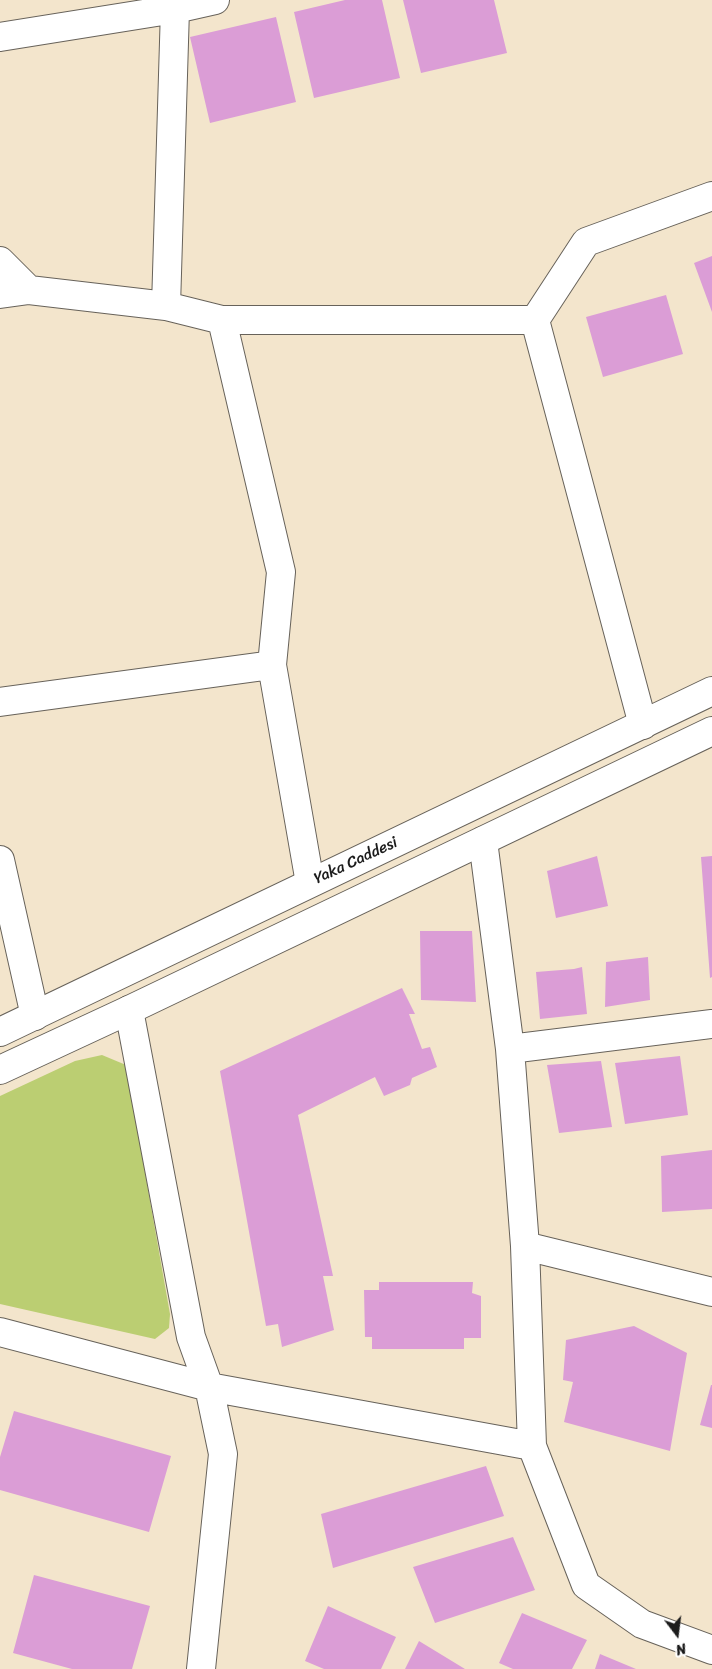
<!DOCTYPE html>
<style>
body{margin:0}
#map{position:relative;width:712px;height:1669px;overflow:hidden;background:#f3e5cc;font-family:Sriracha,sans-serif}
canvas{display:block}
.north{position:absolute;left:652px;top:1609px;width:50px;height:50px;-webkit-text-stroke:4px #fff;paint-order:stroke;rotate:165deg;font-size:14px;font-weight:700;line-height:20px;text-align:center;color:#1c1c1c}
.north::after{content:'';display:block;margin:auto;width:18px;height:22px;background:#1c1c1c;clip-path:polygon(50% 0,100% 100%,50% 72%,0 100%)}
</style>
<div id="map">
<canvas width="712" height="1669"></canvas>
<div class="north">N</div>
</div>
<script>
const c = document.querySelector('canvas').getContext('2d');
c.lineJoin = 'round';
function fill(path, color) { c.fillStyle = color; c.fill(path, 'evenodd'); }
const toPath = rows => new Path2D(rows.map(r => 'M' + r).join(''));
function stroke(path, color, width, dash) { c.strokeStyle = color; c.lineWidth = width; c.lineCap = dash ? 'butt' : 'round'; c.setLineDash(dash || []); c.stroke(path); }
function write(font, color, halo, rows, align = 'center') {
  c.font = font + ' Sriracha,sans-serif'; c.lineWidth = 5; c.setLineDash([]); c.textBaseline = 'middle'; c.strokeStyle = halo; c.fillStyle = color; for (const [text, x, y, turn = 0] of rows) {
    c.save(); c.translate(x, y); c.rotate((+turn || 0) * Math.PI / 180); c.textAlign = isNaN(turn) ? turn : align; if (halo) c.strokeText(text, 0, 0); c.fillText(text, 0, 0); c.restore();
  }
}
fill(toPath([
 [102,1055,126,1065,170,1314,169,1328,155,1339,0,1304,0,1096,75,1061]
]), '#bbce72');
fill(toPath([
 [345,0,382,0,400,78,314,98,294,12],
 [403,0,494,0,507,53,421,73],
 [276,17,296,102,210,123,190,37],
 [712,256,712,312,694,263],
 [666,295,683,354,603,377,586,317],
 [597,856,608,906,556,918,547,871],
 [712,856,712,977,710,978,701,857],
 [420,931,472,931,476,1002,421,1000],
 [648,957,650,1000,605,1007,606,962],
 [582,967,587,1014,540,1019,536,972,574,969],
 [402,988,415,1014,409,1014,422,1049,430,1047,437,1067,412,1078,410,1085,384,1096,375,1077,298,1115,333,1276,323,1276,334,1330,282,1347,278,1324,266,1326,220,1071],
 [680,1056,688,1115,625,1124,615,1063],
 [601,1061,612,1127,559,1133,547,1065],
 [712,1150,712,1209,662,1212,661,1156],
 [379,1282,473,1282,472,1293,481,1296,481,1338,464,1338,464,1349,372,1349,372,1337,365,1337,364,1290,379,1290],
 [634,1326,687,1353,670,1451,564,1422,573,1382,563,1380,566,1340],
 [711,1385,712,1385,712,1428,700,1425],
 [14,1411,171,1456,149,1532,0,1490,0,1457],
 [486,1466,504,1516,333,1568,321,1514],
 [513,1537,535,1590,435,1623,413,1567],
 [34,1575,150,1606,132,1669,72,1669,13,1653],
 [328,1606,396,1637,381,1669,324,1669,305,1661],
 [522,1613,587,1640,572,1669,513,1669,499,1663],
 [419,1641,465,1669,405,1669],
 [600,1654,636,1669,595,1669]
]), '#db9dd6');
const minor = toPath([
 [175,0,175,9,215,0],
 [0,37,175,9,166,306,29,290,0,261],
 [0,294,29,290],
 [166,306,222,320],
 [535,320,586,242,712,196],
 [0,702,272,665],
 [483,841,510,1049,525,1246,532,1446],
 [0,860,35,1016],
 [310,883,272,665,281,572,222,320,535,320,643,725],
 [129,1010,191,1337,209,1387,223,1454,201,1669],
 [510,1049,712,1024],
 [525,1246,712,1292],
 [0,1332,209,1387,532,1446,586,1585,642,1624,712,1650]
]);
const tertiary = toPath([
 [0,1032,712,691],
 [0,1070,129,1010,712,731]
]);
stroke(minor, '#67625a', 30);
stroke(tertiary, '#67625a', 30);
stroke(minor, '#fff', 28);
stroke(tertiary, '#fff', 28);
write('16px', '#1c1c1c', '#fff', [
 ["Yaka Caddesi",356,861,-25]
]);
</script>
